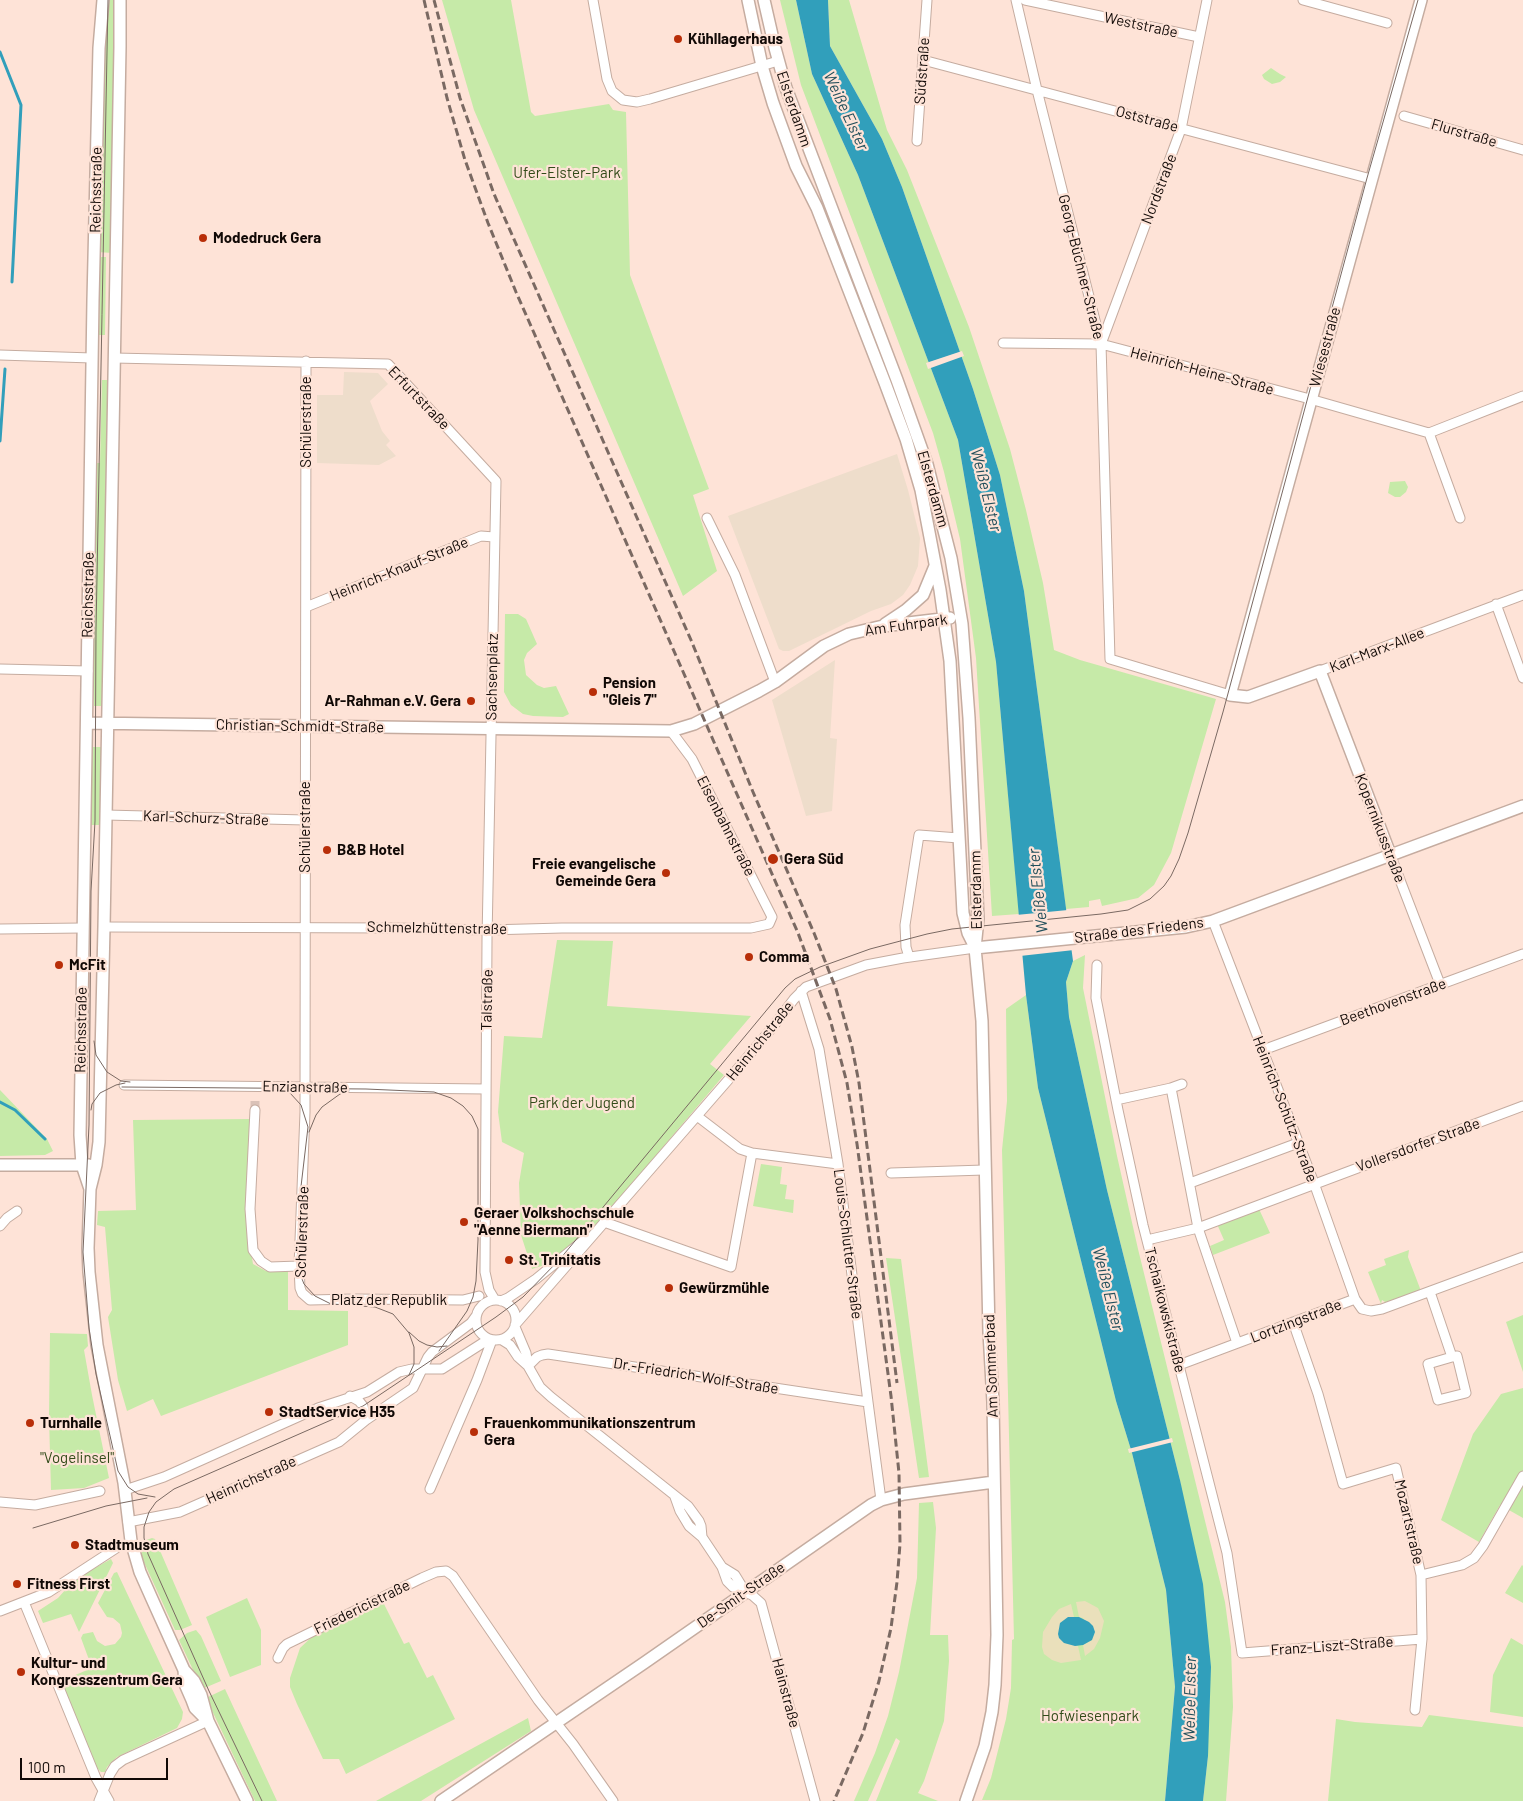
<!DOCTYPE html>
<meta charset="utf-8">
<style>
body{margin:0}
#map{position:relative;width:1523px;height:1801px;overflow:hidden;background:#fee3d7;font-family:Barlow,sans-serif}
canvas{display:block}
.scale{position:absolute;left:20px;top:1758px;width:148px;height:22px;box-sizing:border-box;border:2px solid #110906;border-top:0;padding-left:6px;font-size:15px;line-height:18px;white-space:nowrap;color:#110906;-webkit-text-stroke:4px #fee3d7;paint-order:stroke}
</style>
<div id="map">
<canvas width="1523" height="1801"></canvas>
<div class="scale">100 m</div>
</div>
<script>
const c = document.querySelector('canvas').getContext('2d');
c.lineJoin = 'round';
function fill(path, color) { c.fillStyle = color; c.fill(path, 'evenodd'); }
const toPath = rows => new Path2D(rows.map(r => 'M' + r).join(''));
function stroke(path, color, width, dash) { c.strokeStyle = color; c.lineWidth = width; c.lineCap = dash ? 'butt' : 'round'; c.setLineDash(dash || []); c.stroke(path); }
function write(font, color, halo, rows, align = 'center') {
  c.font = font + ' Barlow,sans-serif'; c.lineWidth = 4.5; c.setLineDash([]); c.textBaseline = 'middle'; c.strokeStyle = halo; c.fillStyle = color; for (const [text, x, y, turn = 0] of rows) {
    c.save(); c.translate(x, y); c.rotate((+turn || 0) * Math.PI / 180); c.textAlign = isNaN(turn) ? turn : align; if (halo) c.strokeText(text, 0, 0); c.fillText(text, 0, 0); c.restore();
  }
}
fill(toPath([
 [344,372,378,373,388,384,370,401,382,431,390,441,386,445,396,456,379,465,317,463,317,395,343,395],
 [897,454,908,490,920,538,918,566,910,585,903,595,891,604,871,611,789,651,783,651,779,649,728,516],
 [835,660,830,738,837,739,832,811,806,816,772,700]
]), '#eeddcb');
fill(toPath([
 [106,0,116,0,113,253,97,252],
 [442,0,511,0,531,112,535,116,609,104,613,110,626,112,630,275,709,489,693,495,717,571,683,596,474,110],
 [780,0,796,0,812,74,858,175,958,440,996,662,1019,914,992,916,976,658,960,539,944,472,933,433,801,85],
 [828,0,849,0,887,130,907,170,969,327,1010,449,1026,510,1043,583,1054,650,1080,660,1216,699,1171,853,1154,885,1138,898,1102,906,1100,899,1089,901,1089,907,1066,909,1024,591,1000,475,973,389,902,187,882,139,830,46],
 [1271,68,1280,74,1286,77,1280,82,1272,84,1264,79,1262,75],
 [97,257,106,257,105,335,99,335,100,300,97,291],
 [102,380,107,380,107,418,110,432,103,712,102,706,94,706,94,649,91,635,94,463,100,463],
 [1405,481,1408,487,1406,492,1400,497,1395,497,1388,493,1390,482],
 [505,614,518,614,526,619,537,644,527,653,524,660,526,675,537,685,544,688,556,686,569,714,563,717,533,716,523,714,511,705,504,692],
 [89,747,104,747,104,825,90,825],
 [557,940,613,941,607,1006,751,1016,710,1064,724,1075,602,1219,545,1265,532,1269,521,1235,519,1183,524,1153,502,1142,498,1112,504,1036,542,1038],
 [1085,955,1083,988,1117,1156,1138,1249,1225,1602,1231,1647,1233,1707,1226,1801,1203,1801,1208,1756,1180,1480,1107,1190,1069,1017,1066,982,1073,961],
 [1026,995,1038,1088,1116,1401,1132,1453,1166,1590,1175,1687,1165,1801,982,1800,991,1778,1006,1719,1011,1688,1012,1640,1014,1639,1002,1150,1007,1101,1006,1009],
 [0,1090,47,1139,53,1151,45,1155,0,1156],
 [253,1119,250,1246,253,1264,266,1271,288,1270,288,1310,348,1311,348,1345,161,1416,153,1399,127,1411,118,1380,108,1317,112,1310,105,1227,97,1225,98,1211,136,1210,133,1120],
 [761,1164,782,1167,780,1184,787,1185,785,1199,794,1200,793,1213,753,1206],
 [1259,1209,1270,1233,1213,1255,1210,1246,1224,1240,1217,1224],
 [1409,1250,1408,1257,1421,1291,1384,1305,1385,1302,1382,1300,1381,1304,1368,1272,1386,1265,1384,1259],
 [886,1258,901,1259,929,1477,919,1478],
 [1523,1315,1523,1372,1506,1322],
 [50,1333,87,1334,88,1346,84,1350,92,1395,109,1478,84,1488,51,1490,49,1417],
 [1523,1388,1523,1518,1500,1505,1479,1542,1441,1520,1473,1434,1501,1394],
 [933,1502,936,1528,930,1635,948,1635,949,1661,944,1721,924,1781,918,1793,938,1801,876,1801,900,1741,896,1738,868,1801,854,1801,875,1753,888,1716,899,1672,917,1578,919,1503],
 [152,1538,155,1539,192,1625,180,1630,175,1630,143,1560,138,1543],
 [111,1559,113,1563,79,1632,71,1614,43,1623,38,1611,58,1598,75,1579],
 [1522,1565,1523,1566,1523,1603,1505,1593],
 [117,1572,183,1712,182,1719,177,1728,117,1757,107,1767,105,1772,101,1772,97,1768,61,1681,92,1668,81,1638,83,1634,93,1632,97,1641,105,1646,115,1644,121,1637,122,1633,120,1624,113,1618,107,1617,98,1603,114,1573],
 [247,1598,261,1630,261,1665,230,1677,206,1617],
 [382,1600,404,1644,409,1642,427,1678,433,1675,455,1719,346,1774,339,1759,323,1759,297,1704,290,1687,290,1678,300,1648,316,1633],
 [196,1630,201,1636,221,1681,202,1689,179,1640,187,1633],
 [1511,1638,1523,1645,1523,1717,1490,1712,1493,1675],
 [225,1689,277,1801,255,1801,206,1698],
 [1429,1715,1523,1727,1523,1801,1328,1801,1336,1719,1355,1722,1422,1727],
 [528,1718,531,1731,421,1801,376,1801]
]), '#c6eaa8');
fill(toPath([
 [1085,1601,1098,1608,1104,1621,1100,1638,1094,1649,1085,1656,1083,1645,1092,1640,1083,1618,1079,1617,1076,1602],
 [1071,1604,1074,1617,1068,1617,1075,1646,1078,1646,1081,1660,1061,1663,1052,1660,1044,1654,1042,1647,1043,1632,1052,1617,1059,1609]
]), '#eae0bb');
fill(toPath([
 [796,0,828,0,830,46,882,139,902,187,973,389,1000,475,1024,591,1073,961,1066,982,1069,1017,1107,1190,1180,1480,1203,1584,1211,1667,1208,1756,1203,1801,1165,1801,1175,1687,1166,1590,1132,1453,1116,1401,1038,1088,1026,995,996,662,958,440,858,175,812,74],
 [1068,1617,1079,1617,1089,1622,1093,1626,1095,1632,1092,1640,1083,1645,1075,1646,1064,1643,1059,1638,1058,1634,1060,1623]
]), '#319fbb');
fill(toPath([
 [962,351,964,356,928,369,926,363],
 [1068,910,1074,950,1020,956,1016,915],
 [1172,1438,1173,1442,1129,1453,1128,1449]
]), '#fee3d7');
stroke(toPath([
 [0,52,21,105,12,282],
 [0,441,5,369],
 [0,1102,15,1110,45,1139]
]), '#319fbb', 3);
stroke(toPath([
 [255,1110,255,1097]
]), '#dac2b8', 9, [9, 4.5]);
const street = toPath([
 [593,0,607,79,612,91,623,100,637,102,650,99,778,61],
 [1016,0,1037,90,1101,344,1110,659,1230,695],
 [1025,0,1199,37],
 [1303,0,1387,23],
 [923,60,1371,179],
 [1404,116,1523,150],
 [917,141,927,0],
 [1003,343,1101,344,1310,399,1429,433,1523,396],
 [1101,344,1181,129,1207,0],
 [0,355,92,358],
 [114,358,388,364,496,481,487,939,485,1272,489,1290,495,1300],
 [306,361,305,1112,299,1266,300,1288,302,1293,310,1300,354,1299,463,1300,479,1296],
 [1429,433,1460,518],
 [707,518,735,575,775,682],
 [1496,604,1523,678],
 [306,607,481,536,494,537],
 [0,669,88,671],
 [1320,671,1523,595],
 [106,815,305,820],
 [1390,854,1440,984],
 [1213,921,1314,1183,1355,1299],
 [104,927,396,928,488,930,562,928,751,928,769,924,772,917,692,759,671,731],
 [0,929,82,928],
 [909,957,906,947,905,925,919,835,959,838],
 [1097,965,1096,998,1118,1110,1143,1225,1227,1553,1242,1653,1422,1639],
 [801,991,819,1049,838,1164,868,1402,881,1500],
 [1263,1050,1523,954],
 [1182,1084,1171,1088,1198,1228,1237,1343],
 [124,1085,486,1089],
 [1116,1100,1171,1088],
 [255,1110,250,1209,253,1250,261,1261,270,1267,299,1266],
 [697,1116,740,1149,752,1153,838,1164],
 [891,1173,984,1170],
 [1190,1183,1298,1143],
 [604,1222,731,1267,752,1153],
 [0,1226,7,1218,17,1211],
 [1147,1240,1198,1228,1523,1106],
 [1430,1292,1452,1357,1457,1356,1466,1393,1438,1400,1428,1364,1452,1357],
 '476 1320a20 20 0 1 1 40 0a20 20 0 1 1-40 0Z',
 [501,1301,508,1298,536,1279,585,1239],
 [1293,1322,1318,1394,1343,1484,1396,1468,1421,1575,1422,1639,1415,1710],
 [515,1325,729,1079,772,1028,794,999,806,987,866,965,903,958,975,948],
 [515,1327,526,1353,528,1366,540,1387,551,1397,688,1506,699,1521,701,1526,702,1537],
 [502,1340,510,1345,518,1357,528,1366],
 [1179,1365,1355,1299,1362,1309,1371,1311,1382,1309,1523,1257],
 [528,1366,537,1357,542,1355,548,1354,868,1402],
 [350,1396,359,1401,363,1406,366,1420],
 [430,1489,477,1380,492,1340],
 [125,1490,164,1477,318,1408,367,1392,399,1372,412,1369,442,1369,489,1339],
 [675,1497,680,1511,689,1526,702,1537,722,1567,727,1581,733,1587,752,1595,761,1603,815,1801],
 [0,1502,35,1505,100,1491],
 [128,1522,180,1512,339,1442,366,1420,413,1388,428,1357,432,1352,471,1323,476,1316],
 [722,1567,735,1575,746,1593],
 [1421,1575,1462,1565,1474,1558,1483,1546,1523,1476],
 [24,1602,96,1778,109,1801],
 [0,1611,49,1592,118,1547],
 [278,1658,283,1648,287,1644,422,1578,436,1572,446,1571,453,1576,538,1700,573,1744,613,1801],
 [99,1801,110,1774,115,1766,123,1760,208,1721]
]);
const secondary = toPath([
 [120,0,120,47,104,927,99,1142,96,1165,90,1189,88,1248,89,1272,97,1345,124,1483,131,1541,140,1572,152,1599,184,1670,194,1681,201,1695,208,1721,247,1801],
 [748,0,762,66,773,103,796,166,817,208,885,383,906,439,921,490,940,590,950,661,963,913,968,933,975,947],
 [764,0,775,48,786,88,897,380,927,464,951,558,962,624,969,718,978,919,975,948,982,1021,989,1332,993,1402,997,1635,995,1685,992,1712,985,1746,966,1801],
 [885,624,906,610,923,595,935,566],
 [87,723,671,731,694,724,759,691,775,682,824,646,849,634,883,626,950,618],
 [1390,854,1320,671,1248,697,1230,695,1421,0],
 [975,948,1186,927,1213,921,1523,806],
 [0,1165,89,1165],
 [90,1189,82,1165,80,1135,93,300,99,48,103,0],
 [184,1670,185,1684,192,1700,195,1708,207,1720],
 [441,1801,644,1663,871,1505,881,1500,904,1494,994,1482]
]);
stroke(street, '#c5aca0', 11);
stroke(secondary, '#c5aca0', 14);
stroke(street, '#fff', 9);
stroke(secondary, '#fff', 11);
stroke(toPath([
 [108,0,96,629,95,821,91,891,89,1125,83,1252,89,1328,96,1374,118,1471,128,1487,138,1494,155,1497],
 [94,1041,96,1055,107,1072,121,1081,130,1082],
 [122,1087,366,1089,434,1092,451,1098,463,1106,472,1116,478,1129,478,1240,476,1281,473,1297,467,1311,439,1351],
 [282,1088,290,1093,301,1105,308,1127,300,1195,297,1266,304,1284,315,1296,331,1304,375,1307,393,1314,409,1333,414,1347,414,1364,409,1375],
 [91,1110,92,1104,100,1093,116,1085,125,1083],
 [309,1132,316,1115,322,1107,340,1094,349,1091],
 [409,1332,419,1341,427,1345,437,1347,447,1346],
 [33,1528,106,1506,147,1498],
 [262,1801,209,1691,148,1554,144,1538,144,1527,149,1512,156,1502,174,1489,363,1406,496,1317,523,1297,560,1259,785,988,795,979,820,967,870,949,927,934,952,929,1101,914,1128,910,1150,899,1164,886,1171,876,1179,859,1188,833,1223,712,1367,178,1418,0]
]), '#7a6962', 1);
stroke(toPath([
 [424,0,447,98,465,160,488,223,516,292,798,933,830,1019,847,1083,857,1144,891,1396,899,1473,900,1544,897,1582,891,1628,879,1681,863,1733,834,1801],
 [434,0,460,98,494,194,691,640,753,792,814,933,836,989,852,1047,859,1083,897,1383]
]), '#7a6962', 3, [8, 4]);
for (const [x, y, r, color] of [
 [678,39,5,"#b82e08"],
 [203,238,5,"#b82e08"],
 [593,692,5,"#b82e08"],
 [471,701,5,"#b82e08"],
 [327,850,5,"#b82e08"],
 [773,859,6,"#b82e08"],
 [666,873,5,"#b82e08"],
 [749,957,5,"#b82e08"],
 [59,965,5,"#b82e08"],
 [464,1222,5,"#b82e08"],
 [509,1260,5,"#b82e08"],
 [669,1288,5,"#b82e08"],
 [269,1412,5,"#b82e08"],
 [30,1423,5,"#b82e08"],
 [474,1432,5,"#b82e08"],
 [75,1545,5,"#b82e08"],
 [17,1584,5,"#b82e08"],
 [21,1672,5,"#b82e08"]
]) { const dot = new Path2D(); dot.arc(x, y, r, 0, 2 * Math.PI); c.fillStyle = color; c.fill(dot); stroke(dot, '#fee3d7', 2); }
write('15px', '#110906', '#fee3d7', [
 ["Weststraße",1141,25,12],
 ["Südstraße",922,71,-86],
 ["Elsterdamm",794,109,71],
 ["Oststraße",1147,119,15],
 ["Flurstraße",1464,133,16],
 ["Nordstraße",1159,189,-69],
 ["Reichsstraße",96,190,-89],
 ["Georg-Büchner-Straße",1081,267,76],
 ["Wiesestraße",1325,347,-75],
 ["Heinrich-Heine-Straße",1202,371,15],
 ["Erfurtstraße",419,398,46],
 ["Schülerstraße",306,422,-90],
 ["Elsterdamm",933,489,74],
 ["Heinrich-Knauf-Straße",399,569,-22],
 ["Reichsstraße",88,595,-89],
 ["Am Fuhrpark",906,625,-8],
 ["Karl-Marx-Allee",1377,650,-21],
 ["Sachsenplatz",492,677,-89],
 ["Christian-Schmidt-Straße",300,726,1],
 ["Karl-Schurz-Straße",206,818,2],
 ["Eisenbahnstraße",726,826,63],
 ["Schülerstraße",305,827,-90],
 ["Kopernikusstraße",1380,828,69],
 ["Elsterdamm",976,890,-91],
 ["Schmelzhüttenstraße",437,928,1],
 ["Straße des Friedens",1139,930,-7],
 ["Talstraße",487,1000,-89],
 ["Beethovenstraße",1393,1002,-20],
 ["Reichsstraße",81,1030,-89],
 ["Heinrichstraße",760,1041,-51],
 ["Enzianstraße",305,1087,1],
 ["Heinrich-Schütz-Straße",1285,1109,69],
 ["Vollersdorfer Straße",1418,1145,-20],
 ["Schülerstraße",302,1232,-88],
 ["Louis-Schlutter-Straße",848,1244,83],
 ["Platz der Republik",389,1300],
 ["Tschaikowskistraße",1165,1310,76],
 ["Lortzingstraße",1296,1321,-21],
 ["Am Sommerbad",991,1366,-92],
 ["Dr.-Friedrich-Wolf-Straße",696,1376,9],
 ["Heinrichstraße",251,1480,-24],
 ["Mozartstraße",1409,1522,77],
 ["De-Smit-Straße",741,1595,-35],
 ["Friedericistraße",362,1607,-26],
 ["Franz-Liszt-Straße",1332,1646,-4],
 ["Hainstraße",786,1693,75]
]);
write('bold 15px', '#110906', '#fee3d7', [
 ["Kühllagerhaus",688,39],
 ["Modedruck Gera",213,238],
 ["Pension",603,683],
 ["\"Gleis 7\"",603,700],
 ["Ar-Rahman e.V. Gera",461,701,"right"],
 ["B&B Hotel",337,850],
 ["Gera Süd",784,859],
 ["Freie evangelische",656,864,"right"],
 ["Gemeinde Gera",656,881,"right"],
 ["Comma",759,957],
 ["McFit",69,965],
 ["Geraer Volkshochschule",474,1213],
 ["\"Aenne Biermann\"",474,1230],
 ["St. Trinitatis",519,1260],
 ["Gewürzmühle",679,1288],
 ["StadtService H35",279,1412],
 ["Turnhalle",40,1423],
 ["Frauenkommunikationszentrum",484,1423],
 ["Gera",484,1440],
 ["Stadtmuseum",85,1545],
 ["Fitness First",27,1584],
 ["Kultur- und",31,1663],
 ["Kongresszentrum Gera",31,1680]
], 'left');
write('15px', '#324b19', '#fee3d7', [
 ["Ufer-Elster-Park",567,173],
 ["Park der Jugend",582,1103],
 ["\"Vogelinsel\"",77,1458],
 ["Hofwiesenpark",1090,1716]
]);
write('italic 16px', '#224f5b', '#fee3d7', [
 ["Weiße Elster",846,111,65],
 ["Weiße Elster",986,490,76],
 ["Weiße Elster",1038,891,-96],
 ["Weiße Elster",1108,1289,76],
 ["Weiße Elster",1190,1699,-89]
]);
</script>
